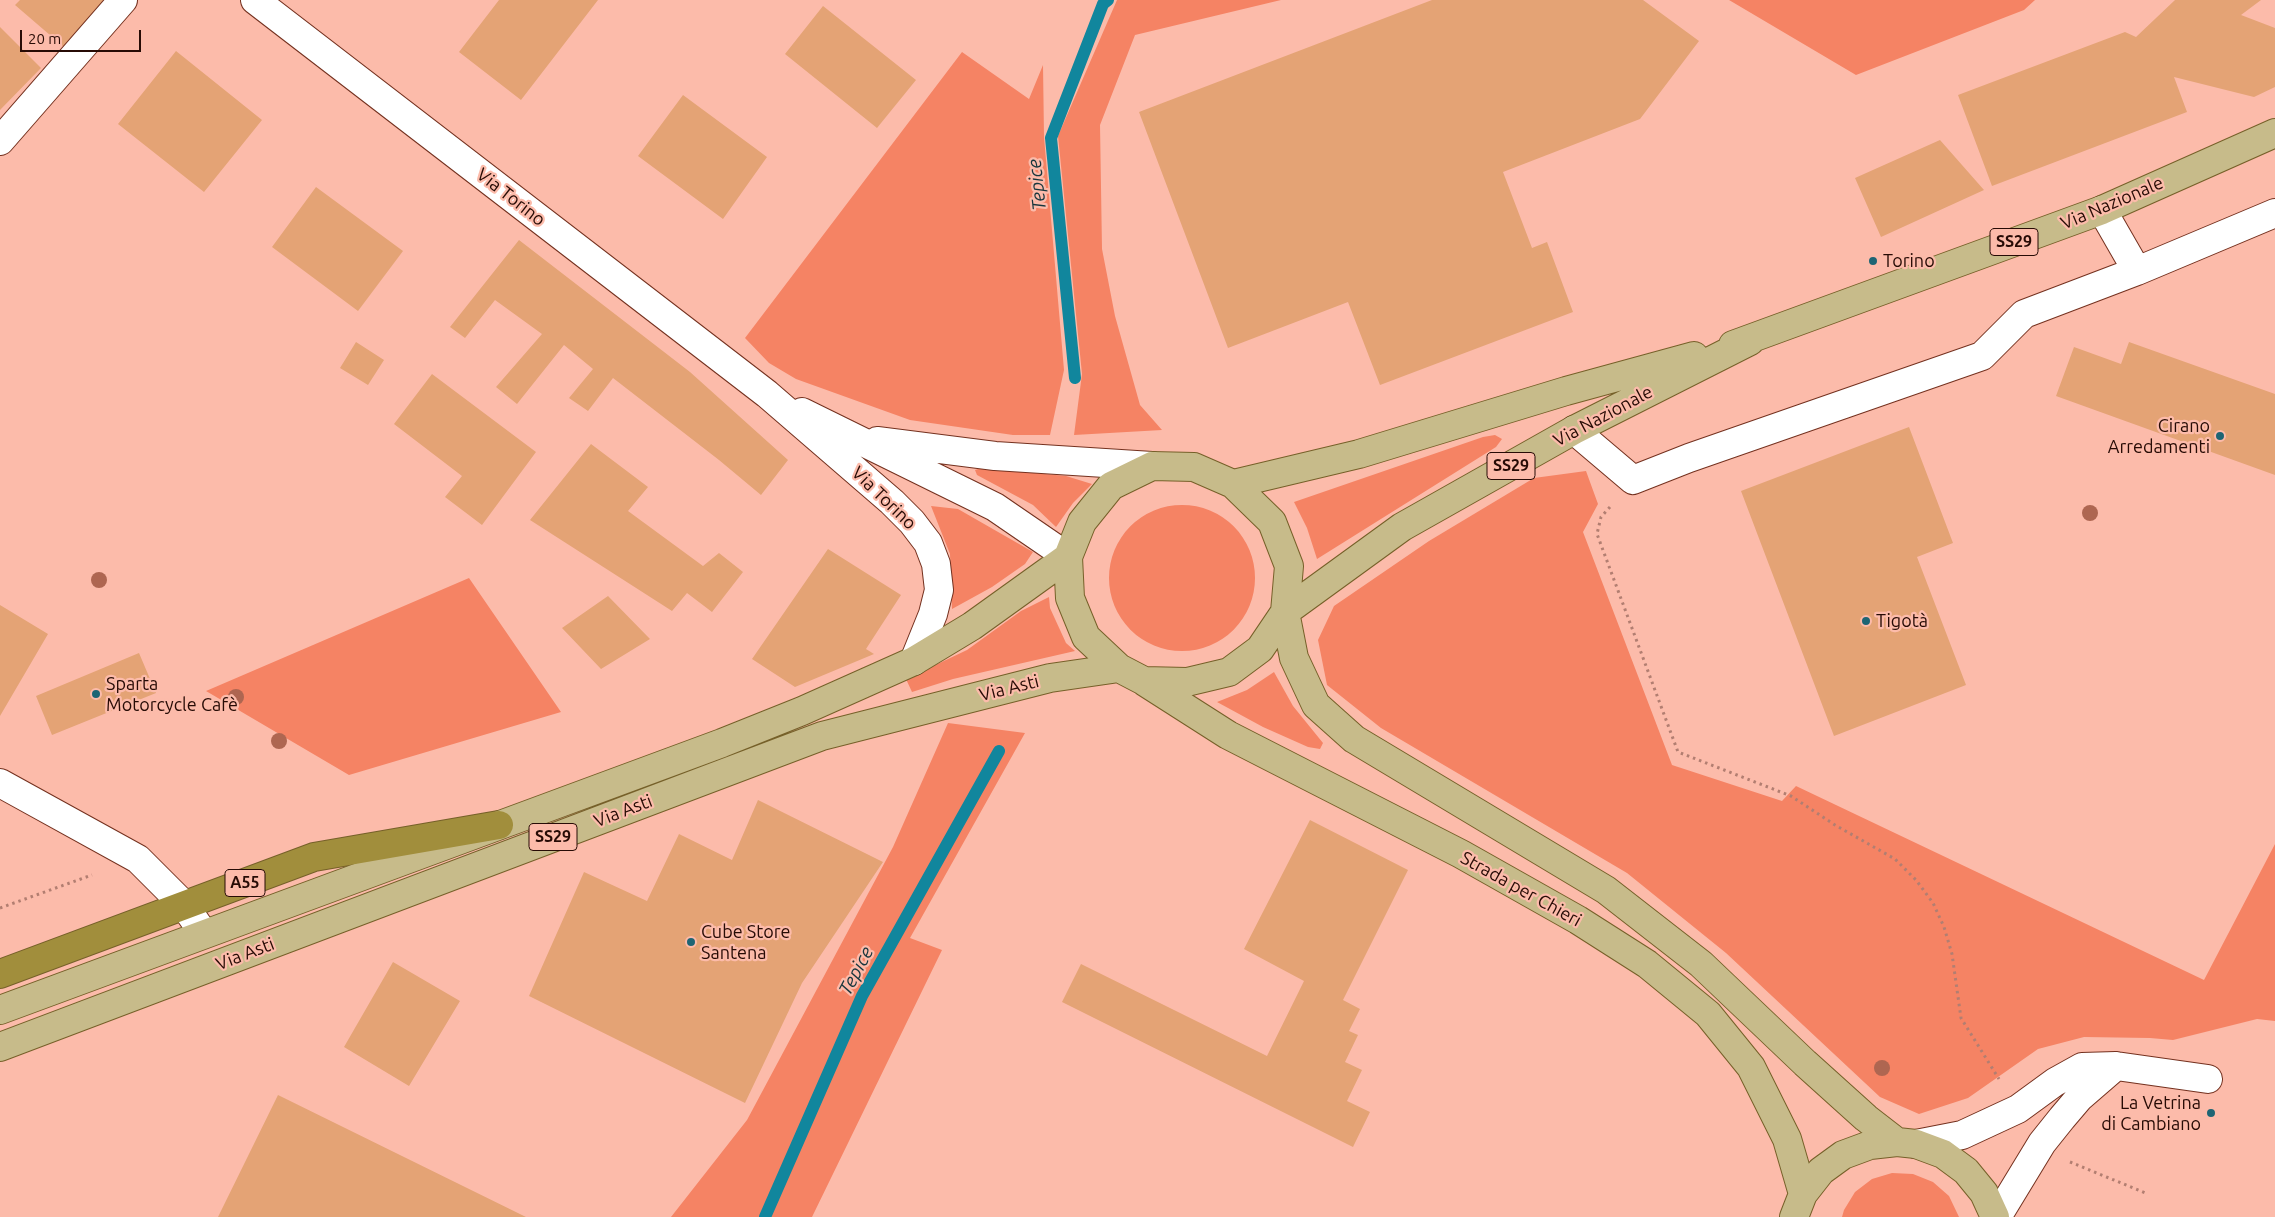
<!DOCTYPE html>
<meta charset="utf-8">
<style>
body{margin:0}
#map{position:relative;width:2275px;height:1217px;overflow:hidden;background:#fcbbaa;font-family:Ubuntu,sans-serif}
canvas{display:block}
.scale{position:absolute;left:20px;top:30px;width:121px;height:22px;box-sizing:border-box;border:2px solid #270b05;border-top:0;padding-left:6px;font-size:15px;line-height:18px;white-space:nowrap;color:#270b05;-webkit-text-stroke:4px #fcbbaa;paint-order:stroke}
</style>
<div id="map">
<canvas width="2275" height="1217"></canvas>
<div class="scale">20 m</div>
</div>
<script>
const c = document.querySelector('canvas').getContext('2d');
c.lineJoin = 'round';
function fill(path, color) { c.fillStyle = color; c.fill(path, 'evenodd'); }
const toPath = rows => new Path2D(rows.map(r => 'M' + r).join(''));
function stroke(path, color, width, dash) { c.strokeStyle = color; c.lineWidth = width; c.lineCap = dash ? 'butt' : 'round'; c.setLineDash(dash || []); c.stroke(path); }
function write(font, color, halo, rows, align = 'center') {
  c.font = font + ' Ubuntu,sans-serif'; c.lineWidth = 4.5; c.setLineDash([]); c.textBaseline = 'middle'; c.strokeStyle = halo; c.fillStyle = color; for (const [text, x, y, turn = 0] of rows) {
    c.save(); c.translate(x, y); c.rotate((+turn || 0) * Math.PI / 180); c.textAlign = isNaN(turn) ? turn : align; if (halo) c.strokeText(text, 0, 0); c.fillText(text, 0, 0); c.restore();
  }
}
fill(toPath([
 [1117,0,1281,0,1135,35,1100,125,1102,249,1115,316,1140,405,1162,430,1074,435,1082,374,1058,136],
 [1729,0,2035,0,2024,10,1856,75],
 [962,52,1029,99,1043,65,1044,137,1064,370,1050,435,1013,435,910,420,796,379,769,363,745,338],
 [1495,435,1502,439,1496,447,1317,559,1307,528,1294,502,1483,437],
 [981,468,1066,476,1092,484,1073,503,1056,527,1033,505,977,475,975,470],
 [1586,471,1598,504,1583,532,1672,765,1782,801,1796,786,2204,980,2275,844,2275,1021,2257,1019,2173,1040,2150,1038,2084,1037,2038,1049,1968,1098,1919,1114,1880,1097,1726,953,1627,873,1381,728,1327,685,1318,640,1334,606,1429,541,1534,478],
 '1109 578a73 73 0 1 1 146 0a73 73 0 1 1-146 0Z',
 [931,506,958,509,1033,552,1025,564,992,587,952,609,950,554],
 [469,578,561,712,349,775,206,691],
 [1049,597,1050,608,1066,643,1075,651,953,679,912,692,906,679,967,650,1021,611],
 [1274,672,1293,706,1323,743,1320,749,1308,747,1263,727,1217,702,1247,690],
 [948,723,1025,733,910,938,942,950,812,1217,671,1217,747,1120,893,847],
 [1892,1173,1913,1174,1933,1182,1949,1196,1959,1217,1842,1217,1844,1210,1855,1192,1872,1179]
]), '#f58364');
stroke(toPath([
 [1075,378,1051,138,1103,4,1108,0],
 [765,1217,862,996,999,751]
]), '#11869d', 12);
fill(toPath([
 [20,0,106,0,65,48,15,5],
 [499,0,598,0,521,100,459,52],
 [1432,0,1643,0,1699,41,1640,119,1503,172,1532,248,1547,242,1573,312,1380,385,1348,302,1228,348,1139,112],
 [2175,0,2261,0,2241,15,2275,28,2275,87,2254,97,2174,77,2187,112,1992,186,1958,95,2125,32,2136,37],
 [823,6,916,80,877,128,785,54],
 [0,27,41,68,0,110],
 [176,51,262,120,204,192,118,124],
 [683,95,767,157,723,219,638,156],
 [1940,140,1984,190,1881,237,1855,178],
 [316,187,403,251,358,311,272,247],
 [519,240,690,372,788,460,761,495,719,460,613,378,588,411,569,398,593,369,564,345,517,404,496,387,542,334,495,300,465,338,450,327],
 [356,342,384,360,368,385,340,368],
 [2129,342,2275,394,2275,475,2056,396,2074,347,2121,364],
 [432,374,536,452,482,525,445,497,462,476,394,424],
 [1909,427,1953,543,1917,557,1966,685,1834,736,1741,491],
 [591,444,648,487,628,511,703,566,719,553,743,572,712,612,687,593,672,611,530,520],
 [828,549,901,595,866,649,874,654,795,687,752,659],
 [608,596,650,639,601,669,562,628],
 [0,605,48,634,0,716],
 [139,653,156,693,52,735,36,696],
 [758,800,883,862,802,983,745,1103,529,996,584,872,647,901,679,834,732,860],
 [1310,820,1408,870,1343,1000,1360,1009,1349,1031,1358,1035,1345,1062,1362,1070,1347,1101,1370,1112,1353,1147,1062,1002,1081,964,1267,1056,1304,981,1244,949],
 [393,962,460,1001,409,1086,344,1047],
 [278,1095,526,1217,218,1217]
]), '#e4a375');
const minor = toPath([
 [255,0,767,394,892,502,912,522,928,543,936,564,939,590,933,614,914,661],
 [0,141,123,0],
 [2102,210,2137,271,2275,213],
 [802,412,995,507,1068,557],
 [1574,430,1633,480,1689,458,1982,356,2024,314,2137,271],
 [877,441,995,456,1152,466],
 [0,783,138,859,184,905,204,934],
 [1916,1144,1962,1135,2018,1109,2055,1082,2082,1067,2116,1066,2208,1079],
 [1997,1217,2042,1143,2062,1118,2079,1098,2116,1066]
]);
const major = toPath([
 [1750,341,1574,430,1402,527,1285,612,1260,649,1229,672,1187,682,1144,681,1119,668,1086,637,1070,598,1068,557,1082,522,1111,486,1152,466,1194,467,1233,484,1272,522,1289,566,1285,612,1294,658,1316,705,1354,739,1606,890,1701,964,1805,1063,1866,1118,1897,1142],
 [1733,345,2102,210,2275,133],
 [1233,484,1359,454,1566,391,1694,356],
 [1145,682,1228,735,1461,854,1578,920,1647,964,1708,1014,1751,1067,1787,1139,1803,1194],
 [0,1010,722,743,802,711,914,661,972,626,1068,557],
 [0,1047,822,736,1050,678,1119,668],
 [1794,1217,1803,1194,1821,1171,1843,1155,1870,1145,1897,1142,1916,1144,1943,1154,1966,1171,1984,1193,1995,1217]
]);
const highway = toPath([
 [0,974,314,857,499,825]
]);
stroke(minor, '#74311f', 30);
stroke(major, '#766029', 30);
stroke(highway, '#766029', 30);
stroke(toPath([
 [1610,507,1601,517,1597,534,1678,752,1791,796,1835,825,1895,859,1916,880,1933,903,1944,927,1952,954,1961,1018,1999,1079],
 [0,908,92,875],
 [2070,1162,2148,1194]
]), '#b27e71', 3, [2.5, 4]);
stroke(minor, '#fff', 28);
stroke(major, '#c7bb8a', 28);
stroke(highway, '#a18e3c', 28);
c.fillStyle = '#ae6651';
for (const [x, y] of [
 [2090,513],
 [99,580],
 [236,697],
 [279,741],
 [1882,1068]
]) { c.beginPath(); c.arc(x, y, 8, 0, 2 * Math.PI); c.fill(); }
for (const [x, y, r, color] of [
 [1873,261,5,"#1e6574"],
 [2220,436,5,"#1e6574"],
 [1866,621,5,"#1e6574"],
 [96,694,5,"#1e6574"],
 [691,942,5,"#1e6574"],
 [2211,1113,5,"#1e6574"]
]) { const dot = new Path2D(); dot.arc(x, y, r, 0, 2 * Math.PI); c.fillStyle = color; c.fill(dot); stroke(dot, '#fcbbaa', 2); }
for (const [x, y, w] of [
 [2014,242,48],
 [1511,466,48],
 [553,837,48],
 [245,883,40]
]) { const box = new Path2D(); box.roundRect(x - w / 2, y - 13.5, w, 27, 4); c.fillStyle = '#fcbbaa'; c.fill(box); stroke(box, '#270b05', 1); }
write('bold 16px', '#270b05', null, [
 ["SS29",2014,242],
 ["SS29",1511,466],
 ["SS29",553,837],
 ["A55",245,883]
]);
write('18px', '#270b05', '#fcbbaa', [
 ["Via Torino",511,197,38],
 ["Via Nazionale",2112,203,-23],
 ["Via Nazionale",1603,416,-28],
 ["Via Torino",884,498,44],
 ["Via Asti",1009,688,-14],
 ["Via Asti",623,811,-21],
 ["Strada per Chieri",1521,889,29],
 ["Via Asti",245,954,-21]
]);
write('18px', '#270b05', '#fcbbaa', [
 ["Torino",1883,261],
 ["Cirano",2210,426,"right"],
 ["Arredamenti",2210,447,"right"],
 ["Tigotà",1876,621],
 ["Sparta",106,684],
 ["Motorcycle Cafè",106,705],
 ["Cube Store",701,932],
 ["Santena",701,953],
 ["La Vetrina",2201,1103,"right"],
 ["di Cambiano",2201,1124,"right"]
], 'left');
write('italic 19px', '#17363d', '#fcbbaa', [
 ["Tepice",1037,185,-96],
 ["Tepice",856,971,-62]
]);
</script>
